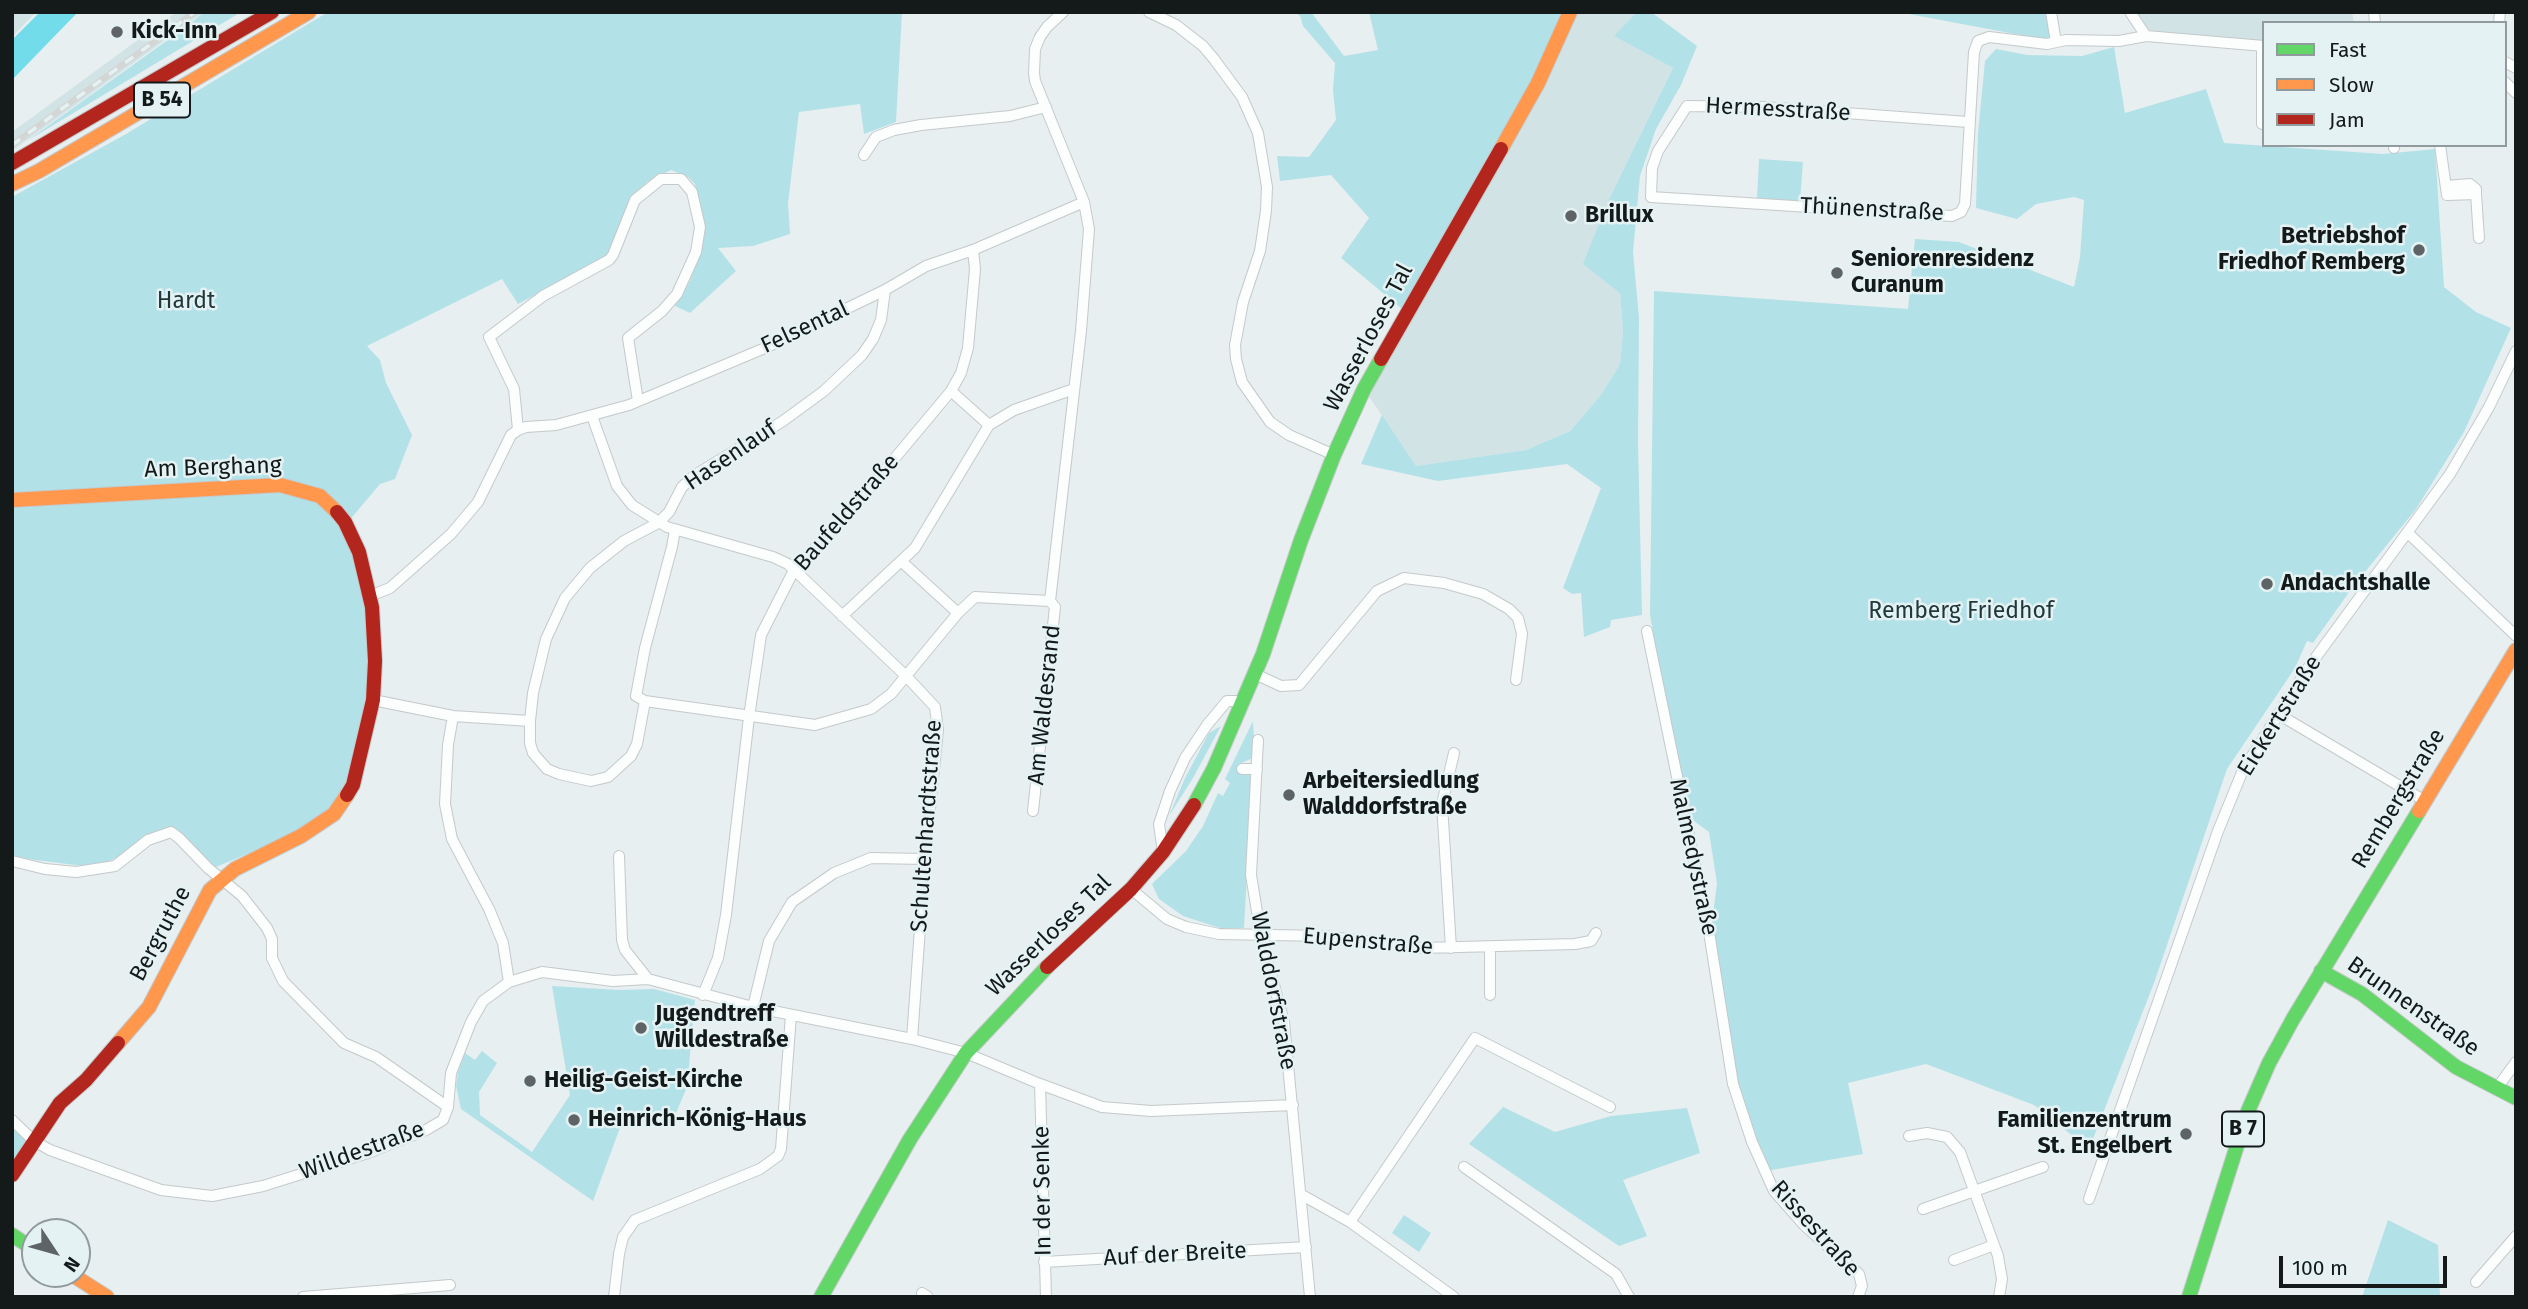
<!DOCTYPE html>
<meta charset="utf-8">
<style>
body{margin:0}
#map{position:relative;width:2528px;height:1309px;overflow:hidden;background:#e8eff0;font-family:"Fira Sans",sans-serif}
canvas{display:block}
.frame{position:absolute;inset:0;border:14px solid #14191a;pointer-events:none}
.legend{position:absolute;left:2262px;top:21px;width:245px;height:126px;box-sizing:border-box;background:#e4f2f4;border:2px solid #919b9d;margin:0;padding:9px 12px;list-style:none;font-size:21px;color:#14191a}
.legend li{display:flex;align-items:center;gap:14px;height:35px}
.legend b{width:35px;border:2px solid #919b9d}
.north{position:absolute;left:21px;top:1218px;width:70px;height:70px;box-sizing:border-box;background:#e4f2f4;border:2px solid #919b9d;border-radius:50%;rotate:126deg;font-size:19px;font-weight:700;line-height:28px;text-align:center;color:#14191a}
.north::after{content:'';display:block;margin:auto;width:24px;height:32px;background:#5e6465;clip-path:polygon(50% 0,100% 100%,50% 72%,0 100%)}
.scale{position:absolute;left:2279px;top:1256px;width:168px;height:32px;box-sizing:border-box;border:4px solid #14191a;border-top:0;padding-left:9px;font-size:21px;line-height:24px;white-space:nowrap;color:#14191a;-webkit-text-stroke:5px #e4f2f4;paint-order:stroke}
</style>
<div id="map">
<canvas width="2528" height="1309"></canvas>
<div class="frame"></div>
<ul class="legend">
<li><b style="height:9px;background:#63d668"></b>Fast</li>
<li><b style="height:9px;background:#ff974d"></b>Slow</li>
<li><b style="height:9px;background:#b3261e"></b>Jam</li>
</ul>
<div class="north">N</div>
<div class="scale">100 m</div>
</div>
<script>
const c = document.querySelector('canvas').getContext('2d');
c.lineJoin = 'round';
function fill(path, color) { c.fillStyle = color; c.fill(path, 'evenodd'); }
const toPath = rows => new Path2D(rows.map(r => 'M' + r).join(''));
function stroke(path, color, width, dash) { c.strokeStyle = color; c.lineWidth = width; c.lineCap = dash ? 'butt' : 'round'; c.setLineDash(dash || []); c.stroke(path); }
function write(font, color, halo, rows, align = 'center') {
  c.font = font + ' "Fira Sans",sans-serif'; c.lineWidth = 5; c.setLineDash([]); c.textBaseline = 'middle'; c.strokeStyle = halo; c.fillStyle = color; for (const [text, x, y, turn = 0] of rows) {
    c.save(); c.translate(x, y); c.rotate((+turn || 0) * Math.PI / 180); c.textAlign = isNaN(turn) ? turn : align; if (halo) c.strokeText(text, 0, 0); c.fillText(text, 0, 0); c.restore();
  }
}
fill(toPath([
 [12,12,36,12,12,37],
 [176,12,204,12,12,151,12,132],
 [1570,12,1637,12,1615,36,1673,68,1610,197,1620,293,1623,331,1620,364,1601,395,1570,431,1526,450,1416,466,1364,389],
 [2138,12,2352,12,2354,23,2264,23,2264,41,2155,32,2148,29,2138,17]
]), '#d2e3e5');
fill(toPath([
 [204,12,241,12,27,141,190,24],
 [328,12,902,12,896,122,864,134,860,104,799,112,788,203,790,234,753,246,718,248,736,271,690,313,675,306,690,281,705,234,702,211,695,184,688,177,671,170,647,182,637,194,609,254,600,260,518,304,502,279,367,346,380,360,386,383,412,435,395,479,380,484,342,529,363,586,371,650,362,722,348,784,331,811,309,828,216,867,211,867,175,830,103,864,83,866,12,857,12,197,126,134],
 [1295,12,1311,12,1344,56,1378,50,1369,12,1570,12,1407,313,1341,258,1369,218,1331,175,1280,181,1277,156,1309,157,1336,120,1333,90,1335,63,1303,26,1300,16],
 [1637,12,1651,12,1697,46,1681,85,1656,129,1640,176,1633,252,1639,318,1638,443,1642,615,1611,620,1610,627,1584,637,1581,593,1572,594,1563,588,1601,488,1567,464,1438,481,1361,464,1382,415,1416,466,1526,450,1570,431,1601,395,1620,364,1623,331,1620,293,1583,264,1610,197,1673,68,1614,36],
 [1898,12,2052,12,2056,42,2047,40],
 [2114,47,2125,113,2206,89,2224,143,2383,154,2435,149,2444,287,2476,312,2511,328,2464,432,2416,509,2352,588,2313,643,2307,641,2295,668,2227,769,2154,983,2089,1149,2034,1105,1926,1064,1848,1083,1863,1154,1766,1171,1733,1083,1711,931,1717,883,1709,832,1687,816,1650,615,1654,291,1908,309,1915,239,1959,242,2074,287,2080,257,2084,200,2074,197,2036,204,2017,219,1976,208,1978,133,1985,61,1996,49,2027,55,2082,56],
 [1759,159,1803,162,1800,201,1757,198],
 [1253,721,1255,757,1239,764,1238,771,1249,774,1252,779,1244,928,1220,928,1183,916,1159,899,1152,884,1186,851,1203,826,1218,793,1223,796,1230,783,1225,779],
 [1221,726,1193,778,1169,816,1185,778,1209,733],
 [552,986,619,990,654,989,695,1000,687,1087,676,1113,621,1125,593,1201,461,1109,456,1086,458,1072,465,1053,475,1060,482,1051,497,1063,479,1092,480,1115,532,1152,570,1095],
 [1503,1107,1555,1132,1611,1116,1687,1108,1700,1153,1623,1180,1647,1236,1619,1246,1469,1144],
 [12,1122,34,1141,12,1175],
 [1404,1215,1431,1233,1419,1252,1392,1233],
 [2388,1220,2438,1245,2440,1297,2362,1297]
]), '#b3e1e8');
fill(toPath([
 [40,12,78,12,12,80,12,40]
]), '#73dcea');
const street = toPath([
 [1149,12,1176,25,1203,46,1214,59,1242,97,1258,133,1267,187,1266,211,1260,251,1243,302,1235,345,1236,359,1242,382,1270,422,1289,435,1334,455],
 [2051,12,2056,42],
 [2130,12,2146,36],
 [2374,12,2375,23],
 [2499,23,2500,12],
 [2505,62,2516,68],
 [2505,82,2516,93],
 [1968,122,1764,107,1687,106,1658,151,1652,168,1651,197,1952,216,1961,212,1965,204,1974,52,1978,41,1989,37,2047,44,2066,40,2119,41,2146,36,2264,46],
 [2262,124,2262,46],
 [2394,145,2394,148],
 [2440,145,2447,195,2476,194,2479,238],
 [864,155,876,137,894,130,921,125,1010,116,1046,107],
 [2446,186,2470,184,2476,189,2476,194],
 [951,391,989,425],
 [592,416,617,486,632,505,667,527,773,557,788,564,906,676,935,707,938,730,925,859,912,1039],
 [518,430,514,389,489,337,543,296,609,260,613,255,635,200,661,179,681,179,692,192,700,227,696,252,677,294,662,311,628,338,638,401],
 [675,530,672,547,645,648,636,696,645,701,637,744,631,756,608,777,591,781,559,774,547,769,533,753,530,743,530,721,533,693,546,639,565,598,590,568,624,541,658,523,669,512,682,487,695,475,783,421,824,391,862,355,873,339,881,320,885,290],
 [2408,533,2516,636],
 [901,561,958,613],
 [370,596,390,588,451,534,478,502,511,435,518,430,526,427,556,425,629,405,765,348,885,290,926,266,973,250,1084,202],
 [842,616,915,548,989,425,1014,410,1074,389],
 [1647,631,1709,932,1733,1084,1752,1142,1774,1191,1805,1226,1859,1274,1862,1286,1858,1297],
 [1255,674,1281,686,1299,685,1377,591,1404,578,1444,583,1483,594,1509,609,1518,618,1522,634,1516,680],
 [373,700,453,716,530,721],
 [645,701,815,725,871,709,891,694,958,613,975,597,1050,601],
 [2278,714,2425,801],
 [453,716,448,745,445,804,452,839,489,909,503,943,509,982],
 [1258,740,1251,875,1261,936,1284,1022,1310,1297],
 [1242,769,1257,769],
 [1033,811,1055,607,1050,601,1081,331,1089,229,1084,202,1035,81,1034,73,1035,49,1040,37,1047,27,1063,12],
 [1163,852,1159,824,1170,791,1185,758,1207,725,1227,701,1244,701],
 [619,856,622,940,625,950,648,979],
 [12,861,45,869,76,872,115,866,148,840,171,832,179,838,208,868,242,896,267,928,272,939,272,958,283,981,344,1043,376,1057,448,1107],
 [1131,889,1167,919,1186,927,1219,934,1324,936,1420,948,1575,944,1591,941,1596,933],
 [1451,948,1442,804,1454,753],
 [703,995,718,958,726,915,749,717,761,635,794,570,859,501,951,391,961,373,968,348,975,269,973,250],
 [1490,995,1490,947],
 [753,1007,769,941,792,902,834,873,871,858,925,859],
 [1040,1084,1046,1297],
 [2497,1088,2516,1062],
 [12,1120,34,1141,50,1150,161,1190,212,1196,263,1186,368,1153,426,1130,443,1120,448,1107,451,1073,471,1022,483,1001,509,982,542,972,613,981,648,979,753,1007,912,1039,966,1053,1040,1084,1102,1107,1151,1111,1293,1105],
 [1909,1136,1927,1133,1947,1137,1960,1152,1998,1256,2002,1279,1999,1297],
 [1464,1167,1616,1274,1629,1297],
 [1302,1195,1350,1222,1454,1297],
 [2089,1199,2218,831,2243,770,2308,668,2450,474,2489,407,2516,351],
 [1923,1209,2043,1167],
 [1350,1222,1475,1038,1610,1107],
 [1954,1260,1994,1245],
 [1044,1262,1306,1247],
 [2476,1282,2516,1236],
 [922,1293,928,1297],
 [303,1297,450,1285],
 [614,1297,619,1254,623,1237,635,1220,760,1169,778,1156,781,1149,791,1015]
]);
const fast = toPath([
 [1194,805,1214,768,1263,654,1301,540,1334,455,1364,389,1381,359],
 [2321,971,2362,994,2456,1067,2516,1098],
 [12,1235,35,1250],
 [821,1297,910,1139,966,1053,1047,967],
 [2189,1297,2248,1111,2269,1063,2293,1019,2419,811]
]);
const slow = toPath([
 [1501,149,1538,83,1570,12],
 [12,184,39,171,309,12],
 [12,500,280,485,320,496,337,512],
 [2419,811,2516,650],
 [118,1043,149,1007,210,890,235,869,301,836,334,814,347,795],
 [71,1274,107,1297]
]);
const jam = toPath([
 [12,163,272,12],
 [1381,359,1501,149],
 [337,512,345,522,359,552,372,607,375,661,373,700,353,785,347,795],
 [1047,967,1131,889,1163,852,1194,805],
 [12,1175,60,1103,86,1080,118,1043]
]);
stroke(street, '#c4c9ca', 12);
stroke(fast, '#c4c9ca', 16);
stroke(slow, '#c4c9ca', 16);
stroke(jam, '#c4c9ca', 16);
stroke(street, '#fcfdfd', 10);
stroke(fast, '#63d668', 14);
stroke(slow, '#ff974d', 14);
stroke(jam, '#b3261e', 14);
const rail = toPath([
 [12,145,195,12]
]);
stroke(rail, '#d4d6d6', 6);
stroke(rail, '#e4f2f4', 3.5, [10]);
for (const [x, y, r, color] of [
 [117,32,7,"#5e6465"],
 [1571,216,7,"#5e6465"],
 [2419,250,7,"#5e6465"],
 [1837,273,7,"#5e6465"],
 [2267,584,7,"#5e6465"],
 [1289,795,7,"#5e6465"],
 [641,1028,7,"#5e6465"],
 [530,1081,7,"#5e6465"],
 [574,1120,7,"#5e6465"],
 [2186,1134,7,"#5e6465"]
]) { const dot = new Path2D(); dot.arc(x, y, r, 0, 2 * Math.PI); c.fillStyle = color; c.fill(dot); stroke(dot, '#e4f2f4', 2.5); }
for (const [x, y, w] of [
 [162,100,56],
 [2243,1129,42]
]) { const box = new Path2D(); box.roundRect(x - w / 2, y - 17.5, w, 35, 5); c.fillStyle = '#e4f2f4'; c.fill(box); stroke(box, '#14191a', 2); }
write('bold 21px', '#14191a', null, [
 ["B 54",162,100],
 ["B 7",2243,1129]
]);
write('bold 23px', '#14191a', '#e4f2f4', [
 ["Kick-Inn",131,32],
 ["Brillux",1585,216],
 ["Betriebshof",2405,237,"right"],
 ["Friedhof Remberg",2405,263,"right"],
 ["Seniorenresidenz",1851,260],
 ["Curanum",1851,286],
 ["Andachtshalle",2281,584],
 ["Arbeitersiedlung",1303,782],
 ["Walddorfstraße",1303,808],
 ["Jugendtreff",655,1015],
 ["Willdestraße",655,1041],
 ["Heilig-Geist-Kirche",544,1081],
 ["Heinrich-König-Haus",588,1120],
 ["Familienzentrum",2172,1121,"right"],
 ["St. Engelbert",2172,1147,"right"]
], 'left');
write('23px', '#14191a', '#e4f2f4', [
 ["Hermesstraße",1778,110,3],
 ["Thünenstraße",1872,210,3],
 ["Felsental",805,328,-25],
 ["Wasserloses Tal",1369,338,-62],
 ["Hasenlauf",731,456,-34],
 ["Am Berghang",213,468,-2],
 ["Baufeldstraße",847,513,-49],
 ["Am Waldesrand",1045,705,-84],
 ["Eickertstraße",2280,716,-58],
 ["Rembergstraße",2399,799,-59],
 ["Schultenhardtstraße",927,826,-86],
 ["Malmedystraße",1693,857,78],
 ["Bergruthe",161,934,-62],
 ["Wasserloses Tal",1049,936,-44],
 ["Eupenstraße",1368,942,5],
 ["Walddorfstraße",1273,991,79],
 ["Brunnenstraße",2413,1007,35],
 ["Willdestraße",362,1151,-20],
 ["In der Senke",1043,1191,-91],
 ["Rissestraße",1815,1229,48],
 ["Auf der Breite",1175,1255,-3]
]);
write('23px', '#20383c', '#e4f2f4', [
 ["Hardt",186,302],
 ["Remberg Friedhof",1961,612]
]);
</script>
